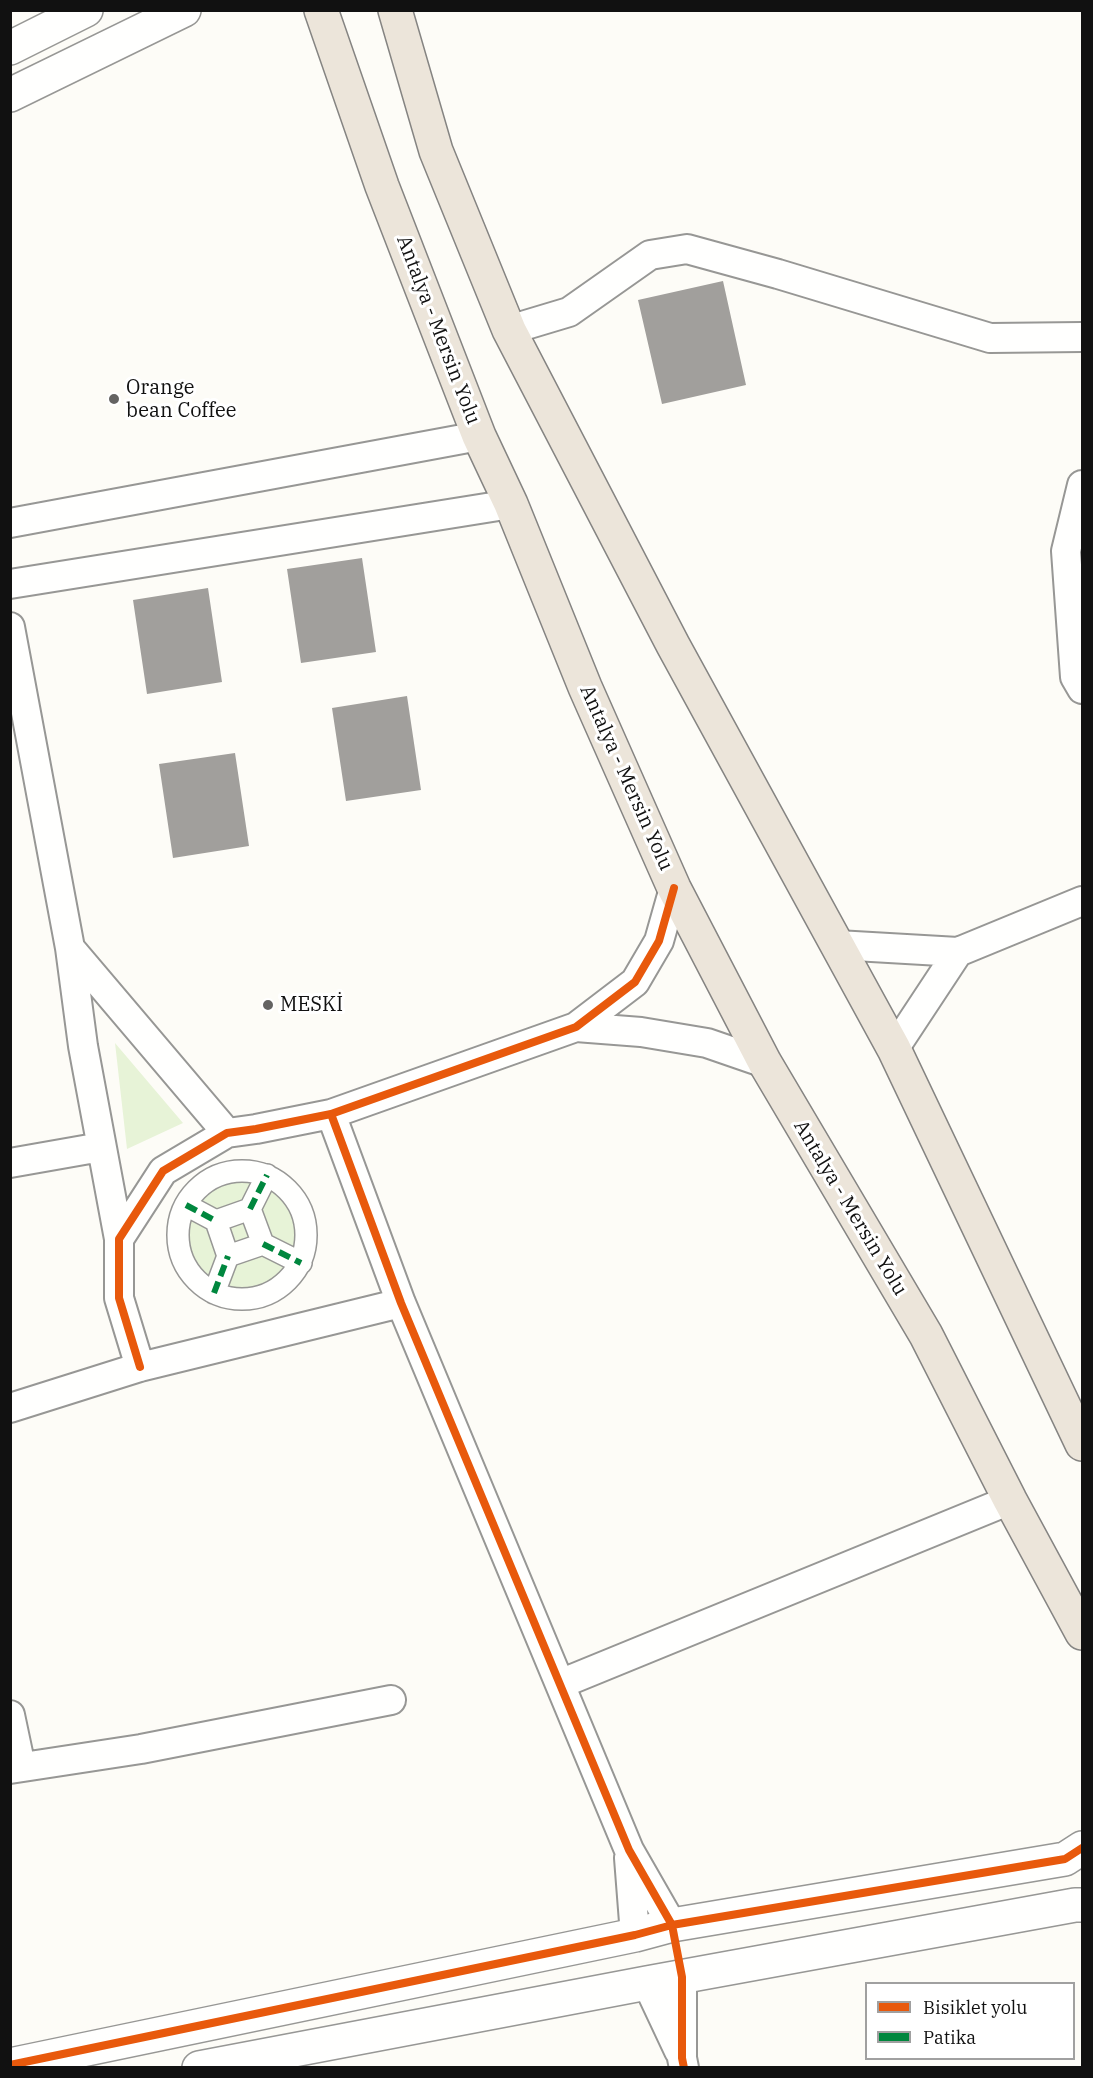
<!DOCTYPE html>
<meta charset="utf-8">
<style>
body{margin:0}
#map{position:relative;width:1093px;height:2078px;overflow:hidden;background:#fdfcf7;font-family:"IBM Plex Serif",serif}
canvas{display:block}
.frame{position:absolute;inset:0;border:12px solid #111;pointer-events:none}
.legend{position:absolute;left:865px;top:1982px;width:210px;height:78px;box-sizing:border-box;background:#fff;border:2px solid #a0a0a0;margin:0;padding:8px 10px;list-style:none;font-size:18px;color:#111}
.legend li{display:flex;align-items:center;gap:12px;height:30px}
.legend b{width:30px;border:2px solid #a0a0a0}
</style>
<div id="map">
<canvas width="1093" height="2078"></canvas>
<div class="frame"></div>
<ul class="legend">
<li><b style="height:8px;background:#e8590c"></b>Bisiklet yolu</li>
<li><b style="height:8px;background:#00873e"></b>Patika</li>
</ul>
</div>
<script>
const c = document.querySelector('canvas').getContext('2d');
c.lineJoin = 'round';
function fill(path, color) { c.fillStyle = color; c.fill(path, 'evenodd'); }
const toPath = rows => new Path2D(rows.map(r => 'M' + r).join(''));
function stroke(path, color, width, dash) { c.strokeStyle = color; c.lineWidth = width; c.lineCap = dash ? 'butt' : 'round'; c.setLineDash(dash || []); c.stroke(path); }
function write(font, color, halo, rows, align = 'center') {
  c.font = font + ' "IBM Plex Serif",serif'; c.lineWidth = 6; c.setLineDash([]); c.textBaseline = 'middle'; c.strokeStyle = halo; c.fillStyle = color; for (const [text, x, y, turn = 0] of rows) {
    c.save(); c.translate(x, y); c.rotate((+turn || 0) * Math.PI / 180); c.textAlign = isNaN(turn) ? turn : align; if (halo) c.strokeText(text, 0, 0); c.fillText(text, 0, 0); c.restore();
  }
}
fill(toPath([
 [115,1043,183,1123,127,1149],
 '187 1235a55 55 0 1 1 110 0a55 55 0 1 1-110 0Z'
]), '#e7f3d7');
fill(toPath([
 [723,281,746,385,662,404,638,300],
 [362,558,376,652,301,663,287,569],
 [208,588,222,682,147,694,133,600],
 [407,696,421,790,346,801,332,708],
 [235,753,249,846,173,858,159,764]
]), '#a19f9c');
const pedestrian = toPath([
 '178 1235a64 64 0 1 1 128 0a64 64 0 1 1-128 0Z',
 [186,1205,216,1221,228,1256,263,1244,250,1209,216,1221],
 [250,1209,267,1175],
 [263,1244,301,1263],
 [214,1293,228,1256]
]);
const minor = toPath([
 [509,330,569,312,650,255,687,249,778,274,990,338,1082,337],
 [1082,485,1066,551,1075,677,1082,689],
 [10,523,479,436],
 [10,584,511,504],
 [10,627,70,948,83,1046,119,1239],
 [837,945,958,952,1082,901],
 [70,948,227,1133],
 [576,1027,641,1032,707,1043,765,1063],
 [894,1049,958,952],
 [331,1114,401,1303,629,1850,672,1925],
 [10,1163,101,1147],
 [140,1367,119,1298,119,1239,163,1171,227,1133,256,1129,331,1114,576,1027,635,982,659,941,674,888],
 [10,1408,140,1367,401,1303],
 [560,1684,1010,1500],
 [10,1715,21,1767],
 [10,1769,141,1749,391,1700],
 [629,1858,635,1935],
 [682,1977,682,2058,684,2068],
 [647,1983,679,2051]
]);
const tertiary = toPath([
 [10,48,86,10],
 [10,95,184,10],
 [10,2065,635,1935,672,1925,1065,1859,1082,1848],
 [199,2068,647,1983,1075,1905,1082,1905]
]);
const trunk = toPath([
 [321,10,382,186,479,436,511,504,585,687,674,888,765,1063,926,1335,1010,1500,1082,1633],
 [395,10,436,151,509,330,673,645,894,1049,1082,1444]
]);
stroke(pedestrian, '#979795', 24);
stroke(minor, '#979795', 32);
stroke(tertiary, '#979795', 36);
stroke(trunk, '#858482', 36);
stroke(pedestrian, '#fffffe', 21);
stroke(minor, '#fffffe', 28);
stroke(tertiary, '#fffffe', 33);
stroke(trunk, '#ece5da', 33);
stroke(toPath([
 [186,1205,216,1221],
 [250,1209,267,1175],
 [263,1244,301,1263],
 [214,1293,228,1256]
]), '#00873e', 6, [12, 6]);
stroke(toPath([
 [331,1114,401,1303,629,1850,672,1925,682,1977,682,2058,684,2068],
 [140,1367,119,1298,119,1239,163,1171,227,1133,256,1129,331,1114,576,1027,635,982,659,941,674,888],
 [10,2065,635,1935,672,1925,1065,1859,1082,1848]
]), '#e8590c', 8);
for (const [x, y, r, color] of [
 [114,399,6,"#646362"],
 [268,1005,6,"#646362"]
]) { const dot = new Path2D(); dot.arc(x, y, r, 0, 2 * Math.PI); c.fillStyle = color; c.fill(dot); stroke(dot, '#fff', 2); }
write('20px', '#111', '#fff', [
 ["Antalya - Mersin Yolu",438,330,69],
 ["Antalya - Mersin Yolu",626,778,66],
 ["Antalya - Mersin Yolu",850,1208,59]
]);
write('20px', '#111', '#fff', [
 ["Orange",126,388],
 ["bean Coffee",126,411],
 ["MESKİ",280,1005]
], 'left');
</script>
